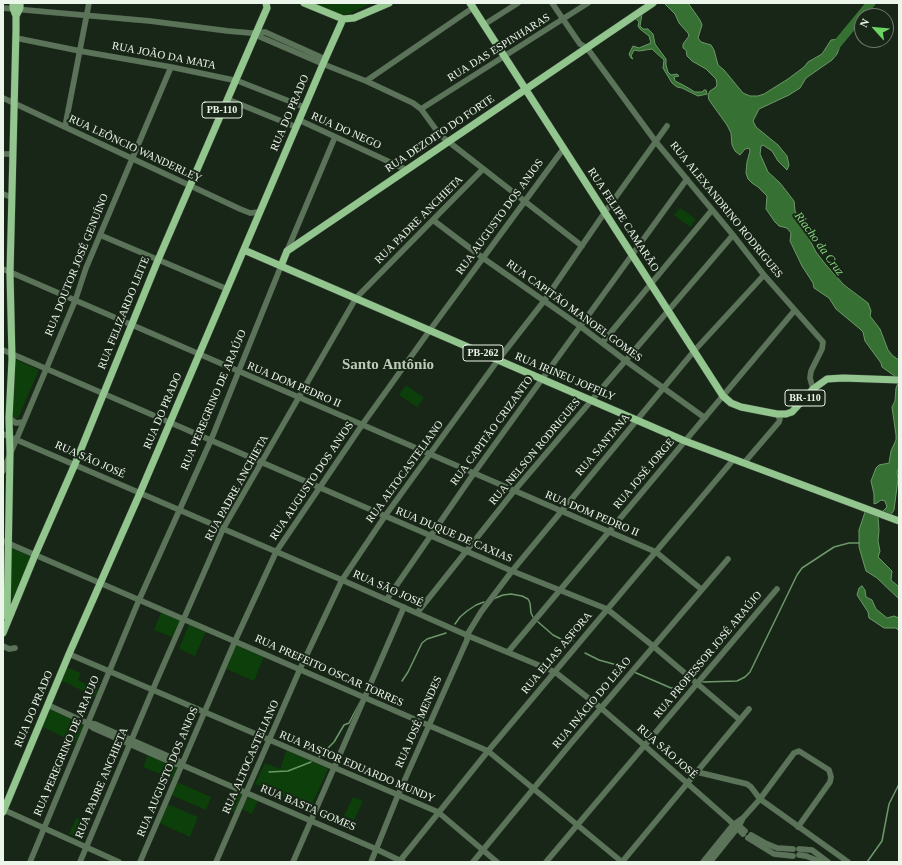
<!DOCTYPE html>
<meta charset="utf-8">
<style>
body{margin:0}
#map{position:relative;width:902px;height:865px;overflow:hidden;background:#182617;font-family:Georgia,serif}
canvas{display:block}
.frame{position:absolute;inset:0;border:4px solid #ecf5ea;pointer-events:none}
.north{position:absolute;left:854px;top:8px;width:40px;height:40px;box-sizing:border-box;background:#182617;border:1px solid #6d796b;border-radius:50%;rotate:297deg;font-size:11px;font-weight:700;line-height:16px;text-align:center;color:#ecf5ea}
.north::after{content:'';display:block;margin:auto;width:14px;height:18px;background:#6ad363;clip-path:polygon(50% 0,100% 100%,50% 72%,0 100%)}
</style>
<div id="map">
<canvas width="902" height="865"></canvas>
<div class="frame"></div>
<div class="north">N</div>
</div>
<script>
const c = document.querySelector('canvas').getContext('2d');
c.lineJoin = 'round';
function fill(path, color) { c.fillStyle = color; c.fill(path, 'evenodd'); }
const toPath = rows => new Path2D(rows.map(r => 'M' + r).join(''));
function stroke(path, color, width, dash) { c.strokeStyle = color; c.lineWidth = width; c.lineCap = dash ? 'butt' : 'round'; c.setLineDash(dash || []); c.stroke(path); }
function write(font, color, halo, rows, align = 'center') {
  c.font = font + ' Georgia,serif'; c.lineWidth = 4; c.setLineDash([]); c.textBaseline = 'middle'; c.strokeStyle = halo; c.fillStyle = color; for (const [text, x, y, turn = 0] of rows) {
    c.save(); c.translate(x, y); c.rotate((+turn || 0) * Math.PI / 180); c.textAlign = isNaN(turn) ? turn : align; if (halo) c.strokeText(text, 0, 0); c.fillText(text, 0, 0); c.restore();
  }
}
fill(toPath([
 [313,3,372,3,348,14,339,14],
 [680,208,696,219,690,227,674,215],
 [15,359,39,370,18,418,15,420,12,417],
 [406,385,424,398,417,407,399,395],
 [9,543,35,555,12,611],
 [162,610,184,619,175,638,154,630],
 [190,622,207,629,195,656,179,649],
 [235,641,265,654,254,681,224,668],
 [64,666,81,673,78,680,101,691,98,698,58,679],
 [49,707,87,723,79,745,41,726],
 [287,749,329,767,310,809,255,784,265,763,280,769],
 [150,751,180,764,173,779,143,767],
 [175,781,211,797,206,810,169,794],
 [235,788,259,798,252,814,240,808,237,814,226,809],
 [353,797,363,801,354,820,344,816],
 [165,803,198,817,190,837,157,822],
 [76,818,88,823,81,840,69,834]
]), '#0c3f09');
const water = toPath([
 [664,3,688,3,700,20,702,25,698,38,701,42,711,45,714,50,718,65,724,70,743,93,750,96,758,96,764,94,788,79,804,67,808,62,822,54,831,40,839,39,843,41,841,43,837,54,832,60,806,78,800,88,789,95,759,109,753,121,756,127,778,145,787,156,789,165,787,170,778,161,772,151,763,145,761,146,760,154,768,172,780,183,794,201,795,211,816,252,826,265,844,285,868,303,871,311,870,316,880,329,888,350,893,356,899,360,899,467,897,472,898,479,894,510,890,516,881,513,887,507,885,501,881,500,877,503,874,504,874,494,871,481,876,468,879,465,889,463,891,451,896,440,896,435,892,407,895,401,896,388,898,383,896,377,882,367,881,363,865,341,863,332,860,329,836,309,829,298,814,288,813,283,802,266,790,241,791,233,787,228,779,226,775,222,766,209,767,196,758,187,752,183,748,179,746,173,747,162,750,151,749,148,745,149,740,155,735,151,732,145,731,133,727,125,709,100,708,95,710,91,716,87,717,84,716,79,706,69,692,61,687,56,686,50,683,48,683,44,689,36,688,33,679,23,675,14,664,3],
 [642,14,640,26,643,29,648,29,653,34,655,44,666,59,666,65,668,72,671,75,677,74,679,76,674,77,675,81,685,86,695,92,702,92,704,90,706,90,707,94,698,96,682,88,677,87,672,83,663,68,664,60,652,49,639,51,634,50,631,56,633,59,631,58,629,54,633,46,639,48,651,43,649,36,640,29,638,26,639,22,634,16,642,14],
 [865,512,878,517,879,530,878,541,880,551,878,557,892,571,891,580,899,587,899,599,877,578,866,571,859,547,859,530,865,512],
 [862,586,865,590,866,597,872,600,876,609,887,618,894,616,899,618,899,631,896,628,884,628,869,618,868,612,857,595,859,588,862,586]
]);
fill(water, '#377033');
stroke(water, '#6d986a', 1);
stroke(toPath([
 [493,599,503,595,511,594,522,596,528,599,530,603,531,613,533,617],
 [537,621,553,635,563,640,571,639,573,641],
 [455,624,460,617,467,611,476,605,484,602],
 [585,653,599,660,624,667],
 [634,672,671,688,677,687,689,681],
 [402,681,408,672,422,643,427,639,446,633],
 [703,682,737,681,745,677,750,672,797,575,802,568,834,547,849,543,859,543],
 [319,757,334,742,344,725,349,723,360,702],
 [269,772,288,771,311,762],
 [867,862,882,841,889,804,899,784]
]), '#6d986a', 1.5);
stroke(toPath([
 [833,49,871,3]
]), '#377033', 9);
const minor = toPath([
 [552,3,580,44,587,48,656,142,733,235,764,275,823,342,822,349,811,371,810,378,813,389],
 [3,8,150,21,228,31,251,33,265,32,325,59],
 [485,24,518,3],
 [251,33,323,64,366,81,413,103,421,109,440,135,582,246],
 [16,38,80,51,171,67,238,81,304,107],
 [366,81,474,7],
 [3,98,240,209,250,213,260,212],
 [227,99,296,127],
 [421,109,588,3],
 [299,120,407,170],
 [65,127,89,3],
 [3,154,12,154],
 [3,194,11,197],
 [433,220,483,258,580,326,626,361,705,418],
 [100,235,227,289],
 [287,251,335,137],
 [3,269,656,552,701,589],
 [602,343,712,210],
 [3,350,512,571,607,609,653,646,740,720],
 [9,418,16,423,23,422],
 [3,434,342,580,471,637,555,672,601,708,645,746,729,820,743,834],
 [744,463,779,422,780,419,777,414],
 [3,471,75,301,86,268,171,67],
 [3,541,488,751,622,862],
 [387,599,474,473,687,179],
 [417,613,514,491,733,235],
 [3,646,9,649,15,648],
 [508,652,795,310],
 [69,654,438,812,497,862],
 [48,705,87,723,93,728,175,764,182,765,376,849,403,862],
 [88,723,95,724,177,760,182,764],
 [697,772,747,784,751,787,760,799,848,862],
 [4,810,119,862],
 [736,823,745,831],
 [751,835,765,843,777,848,793,849],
 [748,838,774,854,793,856],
 [799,849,812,850,828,862],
 [799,855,806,856,821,862],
 [30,862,139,600,211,440,281,266],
 [80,862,153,689,223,529,356,298,483,169],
 [140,862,235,641,276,552,362,425,430,330,564,148],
 [216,862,300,669,342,580,385,516,498,360,544,301,605,212,667,126],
 [293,862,404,607],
 [371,862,398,795,467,640,467,635,481,612,512,571,694,351,764,275],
 [399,862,488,751,734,459],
 [473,862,572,742,728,559],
 [546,862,777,589],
 [622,862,749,709],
 [703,862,733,825,743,818],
 [710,862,739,826,743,818,760,799,794,753,799,751,829,770,831,777,830,782,798,827]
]);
const major = toPath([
 [304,3,343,19,354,18,389,3],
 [470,3,723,396,731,403,741,407,777,414,786,414,792,412,813,389,827,379,843,378,899,380],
 [16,16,20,8,20,3],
 [244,250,685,441,899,521],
 [281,266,287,251,653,3],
 [7,617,10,453,9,418,12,359,10,273,16,30,16,16,13,8,13,3],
 [3,633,35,555,75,464,158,260,260,24,267,8,266,3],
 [3,812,69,654,140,493,323,64,343,19]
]);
stroke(minor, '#364335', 6);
stroke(major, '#364335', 8);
stroke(minor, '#5b7359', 5.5);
stroke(major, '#93c68f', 7);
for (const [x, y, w] of [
 [222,110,40],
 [483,353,40],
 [805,398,40]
]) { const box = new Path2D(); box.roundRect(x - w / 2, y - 8, w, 16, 3); c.fillStyle = '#182617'; c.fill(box); stroke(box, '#ecf5ea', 1); }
write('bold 10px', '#ecf5ea', null, [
 ["PB-110",222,110],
 ["PB-262",483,353],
 ["BR-110",805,398]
]);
write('11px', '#ecf5ea', '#182617', [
 ["RUA DAS ESPINHARAS",499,48,-32],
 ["RUA JOÃO DA MATA",164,56,11],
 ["RUA DO PRADO",290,113,-67],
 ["RUA DO NEGO",346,131,24],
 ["RUA DEZOITO DO FORTE",440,134,-34],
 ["RUA LEÔNCIO WANDERLEY",135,149,25],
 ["RUA ALEXANDRINO RODRIGUES",726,210,51],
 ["RUA AUGUSTO DOS ANJOS",500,217,-54],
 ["RUA PADRE ANCHIETA",419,220,-45],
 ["RUA FELIPE CAMARÃO",623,220,57],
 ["RUA DOUTOR JOSÉ GENUÍNO",77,265,-68],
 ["RUA CAPITÃO MANOEL GOMES",574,311,36],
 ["RUA FELIZARDO LEITE",124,313,-68],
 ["RUA IRINEU JOFFILY",565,377,23],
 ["RUA DOM PEDRO II",294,385,23],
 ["RUA PEREGRINO DE ARAÚJO",214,400,-67],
 ["RUA DO PRADO",163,411,-67],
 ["RUA CAPITÃO CRIZANTO",492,431,-54],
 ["RUA SANTANA",603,445,-50],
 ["RUA NELSON RODRIGUES",535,452,-50],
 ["RUA SÃO JOSÉ",90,460,24],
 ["RUA ALTOCASTELIANO",405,472,-54],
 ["RUA JOSÉ JORGE",644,474,-50],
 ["RUA AUGUSTO DOS ANJOS",312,481,-56],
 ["RUA PADRE ANCHIETA",237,488,-61],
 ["RUA DOM PEDRO II",592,514,23],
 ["RUA DUQUE DE CAXIAS",454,535,23],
 ["RUA SÃO JOSÉ",388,589,24],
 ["RUA ELIAS ASFORA",557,653,-50],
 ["RUA PROFESSOR JOSÉ ARAÚJO",708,655,-50],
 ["RUA PREFEITO OSCAR TORRES",329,671,24],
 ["RUA INÁCIO DO LEÃO",592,703,-50],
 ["RUA DO PRADO",34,709,-67],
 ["RUA JOSÉ MENDES",419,722,-66],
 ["RUA PEREGRINO DE ARAUJO",67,746,-67],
 ["RUA SÃO JOSÉ",667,752,41],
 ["RUA ALTOCASTELIANO",251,757,-66],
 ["RUA PASTOR EDUARDO MUNDY",357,767,23],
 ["RUA AUGUSTO DOS ANJOS",168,772,-67],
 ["RUA PADRE ANCHIETA",102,783,-67],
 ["RUA BASTA GOMES",308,808,23]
]);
write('italic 12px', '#86d580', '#182617', [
 ["Riacho da Cruz",819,244,54]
]);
write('bold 15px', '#bbccb9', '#182617', [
 ["Santo Antônio",388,365]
]);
</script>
